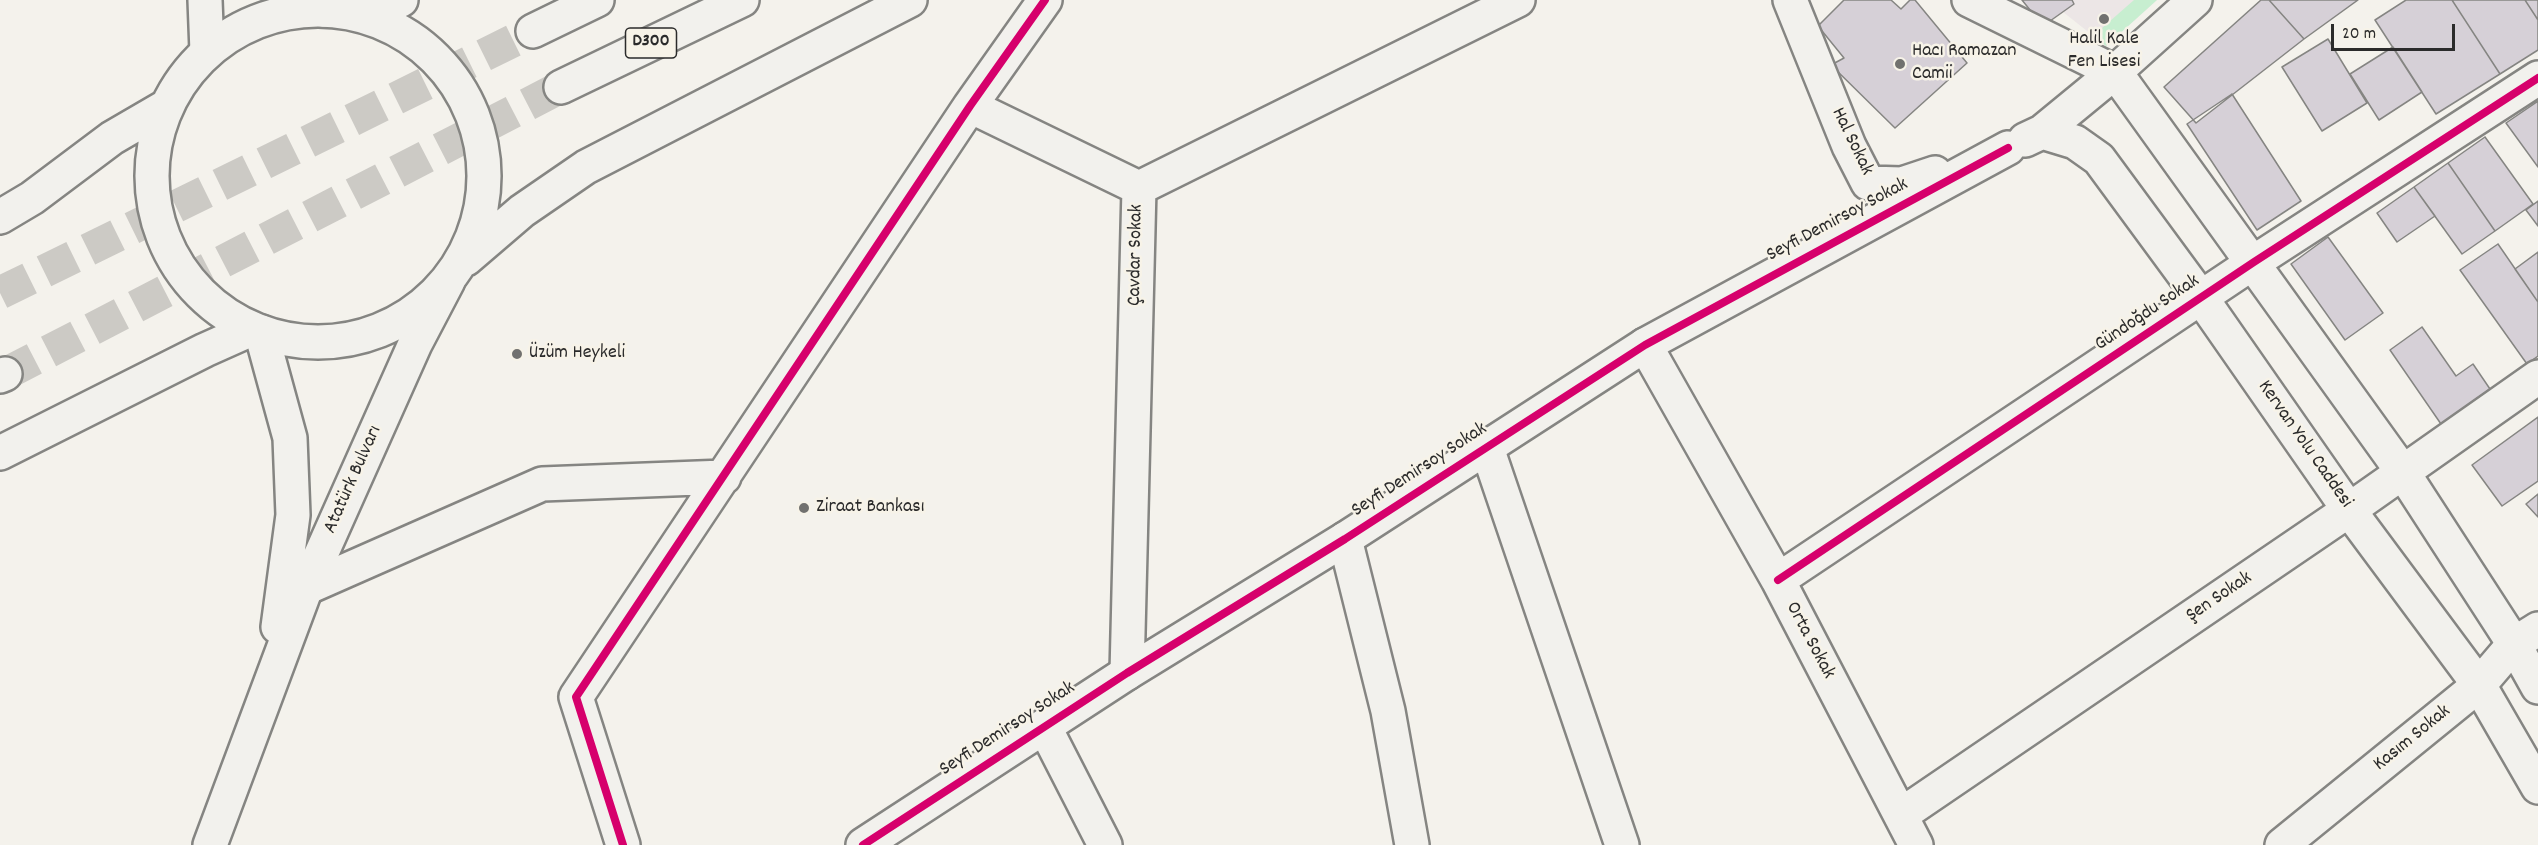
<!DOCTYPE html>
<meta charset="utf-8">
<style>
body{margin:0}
#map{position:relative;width:2538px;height:845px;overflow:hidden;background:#f4f2ec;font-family:Dekko,sans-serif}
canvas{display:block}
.scale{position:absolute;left:2331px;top:24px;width:124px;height:27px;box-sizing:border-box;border:3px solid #2b2b2b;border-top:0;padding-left:8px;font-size:18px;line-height:21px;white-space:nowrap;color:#2b2b2b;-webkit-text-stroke:4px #f7f3e8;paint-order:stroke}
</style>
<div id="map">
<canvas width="2538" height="845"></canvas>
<div class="scale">20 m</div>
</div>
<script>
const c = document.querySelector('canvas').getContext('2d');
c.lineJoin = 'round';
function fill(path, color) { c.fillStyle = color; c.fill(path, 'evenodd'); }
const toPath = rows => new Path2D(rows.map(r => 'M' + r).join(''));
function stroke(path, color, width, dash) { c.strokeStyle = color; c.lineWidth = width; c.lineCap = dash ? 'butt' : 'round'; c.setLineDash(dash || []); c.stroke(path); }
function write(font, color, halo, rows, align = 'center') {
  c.font = font + ' Dekko,sans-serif'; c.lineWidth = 5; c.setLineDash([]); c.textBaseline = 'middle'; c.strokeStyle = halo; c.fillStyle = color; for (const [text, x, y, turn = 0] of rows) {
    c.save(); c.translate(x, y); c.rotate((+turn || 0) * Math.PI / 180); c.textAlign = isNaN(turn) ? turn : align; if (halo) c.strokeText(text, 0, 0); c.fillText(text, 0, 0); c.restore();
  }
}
fill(toPath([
 [2021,0,2157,0,2106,46,2063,12,2043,26]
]), '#ece6e6');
fill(toPath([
 [2134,0,2157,0,2106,46,2093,36]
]), '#c7eed0');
const building = toPath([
 [1844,0,1891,0,1901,9,1910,0,1915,0,1967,63,1895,128,1831,65,1844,58,1818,26,1844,0],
 [2022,0,2072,0,2074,4,2043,26,2022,0],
 [2261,0,2269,0,2304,39,2196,123,2164,87,2261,0],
 [2269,0,2358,0,2304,39,2269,0],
 [2406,0,2452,0,2500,74,2436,114,2375,20,2406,0],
 [2452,0,2525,0,2538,20,2538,50,2500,74,2452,0],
 [2525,0,2538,0,2538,20,2525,0],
 [2328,39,2367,103,2322,131,2282,67,2328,39],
 [2393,47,2422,92,2379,120,2350,74,2393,47],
 [2232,94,2301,201,2257,230,2187,124,2232,94],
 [2538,101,2538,167,2506,123,2538,101],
 [2485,137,2533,204,2495,231,2448,163,2485,137],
 [2448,163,2495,231,2462,254,2414,187,2448,163],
 [2414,187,2435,216,2397,242,2377,213,2414,187],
 [2538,201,2538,226,2526,210,2538,201],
 [2328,237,2383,313,2345,340,2291,264,2328,237],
 [2498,244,2538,302,2538,356,2527,364,2460,270,2498,244],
 [2538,252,2538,302,2515,269,2538,252],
 [2422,327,2456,376,2473,364,2490,389,2441,424,2390,350,2422,327],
 [2538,417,2538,481,2502,506,2472,465,2538,417],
 [2538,494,2538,517,2526,504,2538,494]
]);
fill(building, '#d6d0d7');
stroke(building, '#858582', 1.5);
stroke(toPath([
 [0,293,533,31],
 [5,374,561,87]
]), '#cccac5', 33, [33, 16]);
const street = toPath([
 [970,106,1139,188],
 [1645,345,1778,580,1916,845],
 [1487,448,1622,845],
 [1345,539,1388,711,1412,845],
 [1778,580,2254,262,2538,78],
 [306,588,542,484,724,477],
 [1127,673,1139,188,1518,0],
 [1044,726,1105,845],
 [1901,815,2349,510,2538,377],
 [623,845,576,697,970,106,1045,0],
 [2282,845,2479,685,2514,644,2538,629]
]);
const secondary = toPath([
 [205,0,207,52],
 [316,0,324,10],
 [1790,0,1849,146,1868,183,1902,184,1935,173],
 [1969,0,2115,72,2402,471,2514,644,2538,687],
 [2042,132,2075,142,2099,159,2202,299,2349,510,2479,685,2538,787],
 [2025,140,2042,132,2115,72,2195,0],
 [261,332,290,438,293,515,278,627],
 [210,845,306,588,415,344,448,281],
 [863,845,1127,673,1345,539,1645,345,2008,148]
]);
const highway = toPath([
 '152 176a166 166 0 1 1 332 0a166 166 0 1 1-332 0Z',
 [366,16,401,0],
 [533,31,597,0],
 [561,87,742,0],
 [0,217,32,198,112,138,167,106],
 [466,259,522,211,586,167,910,0],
 [0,376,5,374],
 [0,453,205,350,252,329]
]);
stroke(street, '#858582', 38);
stroke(secondary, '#858582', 38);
stroke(highway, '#858582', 38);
stroke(street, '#f2f1ed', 33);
stroke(secondary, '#f2f1ed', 33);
stroke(highway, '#f2f1ed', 33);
stroke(toPath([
 [1778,580,2254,262,2538,78],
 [623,845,576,697,970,106,1045,0],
 [863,845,1127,673,1345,539,1645,345,2008,148]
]), '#d6006c', 8);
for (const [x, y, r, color] of [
 [2104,19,6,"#71716f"],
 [1900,64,6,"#71716f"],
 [517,354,6,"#71716f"],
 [804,508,6,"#71716f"]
]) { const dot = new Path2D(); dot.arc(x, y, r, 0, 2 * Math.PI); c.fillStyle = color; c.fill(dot); stroke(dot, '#f7f3e8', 2); }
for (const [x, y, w] of [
 [651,43,51]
]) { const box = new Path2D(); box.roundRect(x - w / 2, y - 15, w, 30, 4.5); c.fillStyle = '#f7f3e8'; c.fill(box); stroke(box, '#2b2b2b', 1.5); }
write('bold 18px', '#2b2b2b', null, [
 ["D300",651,43]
]);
write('20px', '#2b2b2b', '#f7f3e8', [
 ["Halil Kale",2104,40,"center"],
 ["Fen Lisesi",2104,63,"center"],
 ["Hacı Ramazan",1912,52],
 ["Camii",1912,75],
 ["Üzüm Heykeli",529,354],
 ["Ziraat Bankası",816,508]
], 'left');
write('20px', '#2b2b2b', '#f7f3e8', [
 ["Hal Sokak",1851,142,64],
 ["Seyfi Demirsoy Sokak",1838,221,-28],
 ["Çavdar Sokak",1137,255,-89],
 ["Gündoğdu Sokak",2148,314,-34],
 ["Kervan Yolu Caddesi",2304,445,55],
 ["Seyfi Demirsoy Sokak",1420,471,-33],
 ["Atatürk Bulvarı",354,480,-66],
 ["Şen Sokak",2220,598,-34],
 ["Orta Sokak",1809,641,62],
 ["Seyfi Demirsoy Sokak",1008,730,-33],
 ["Kasım Sokak",2413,739,-39]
]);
</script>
